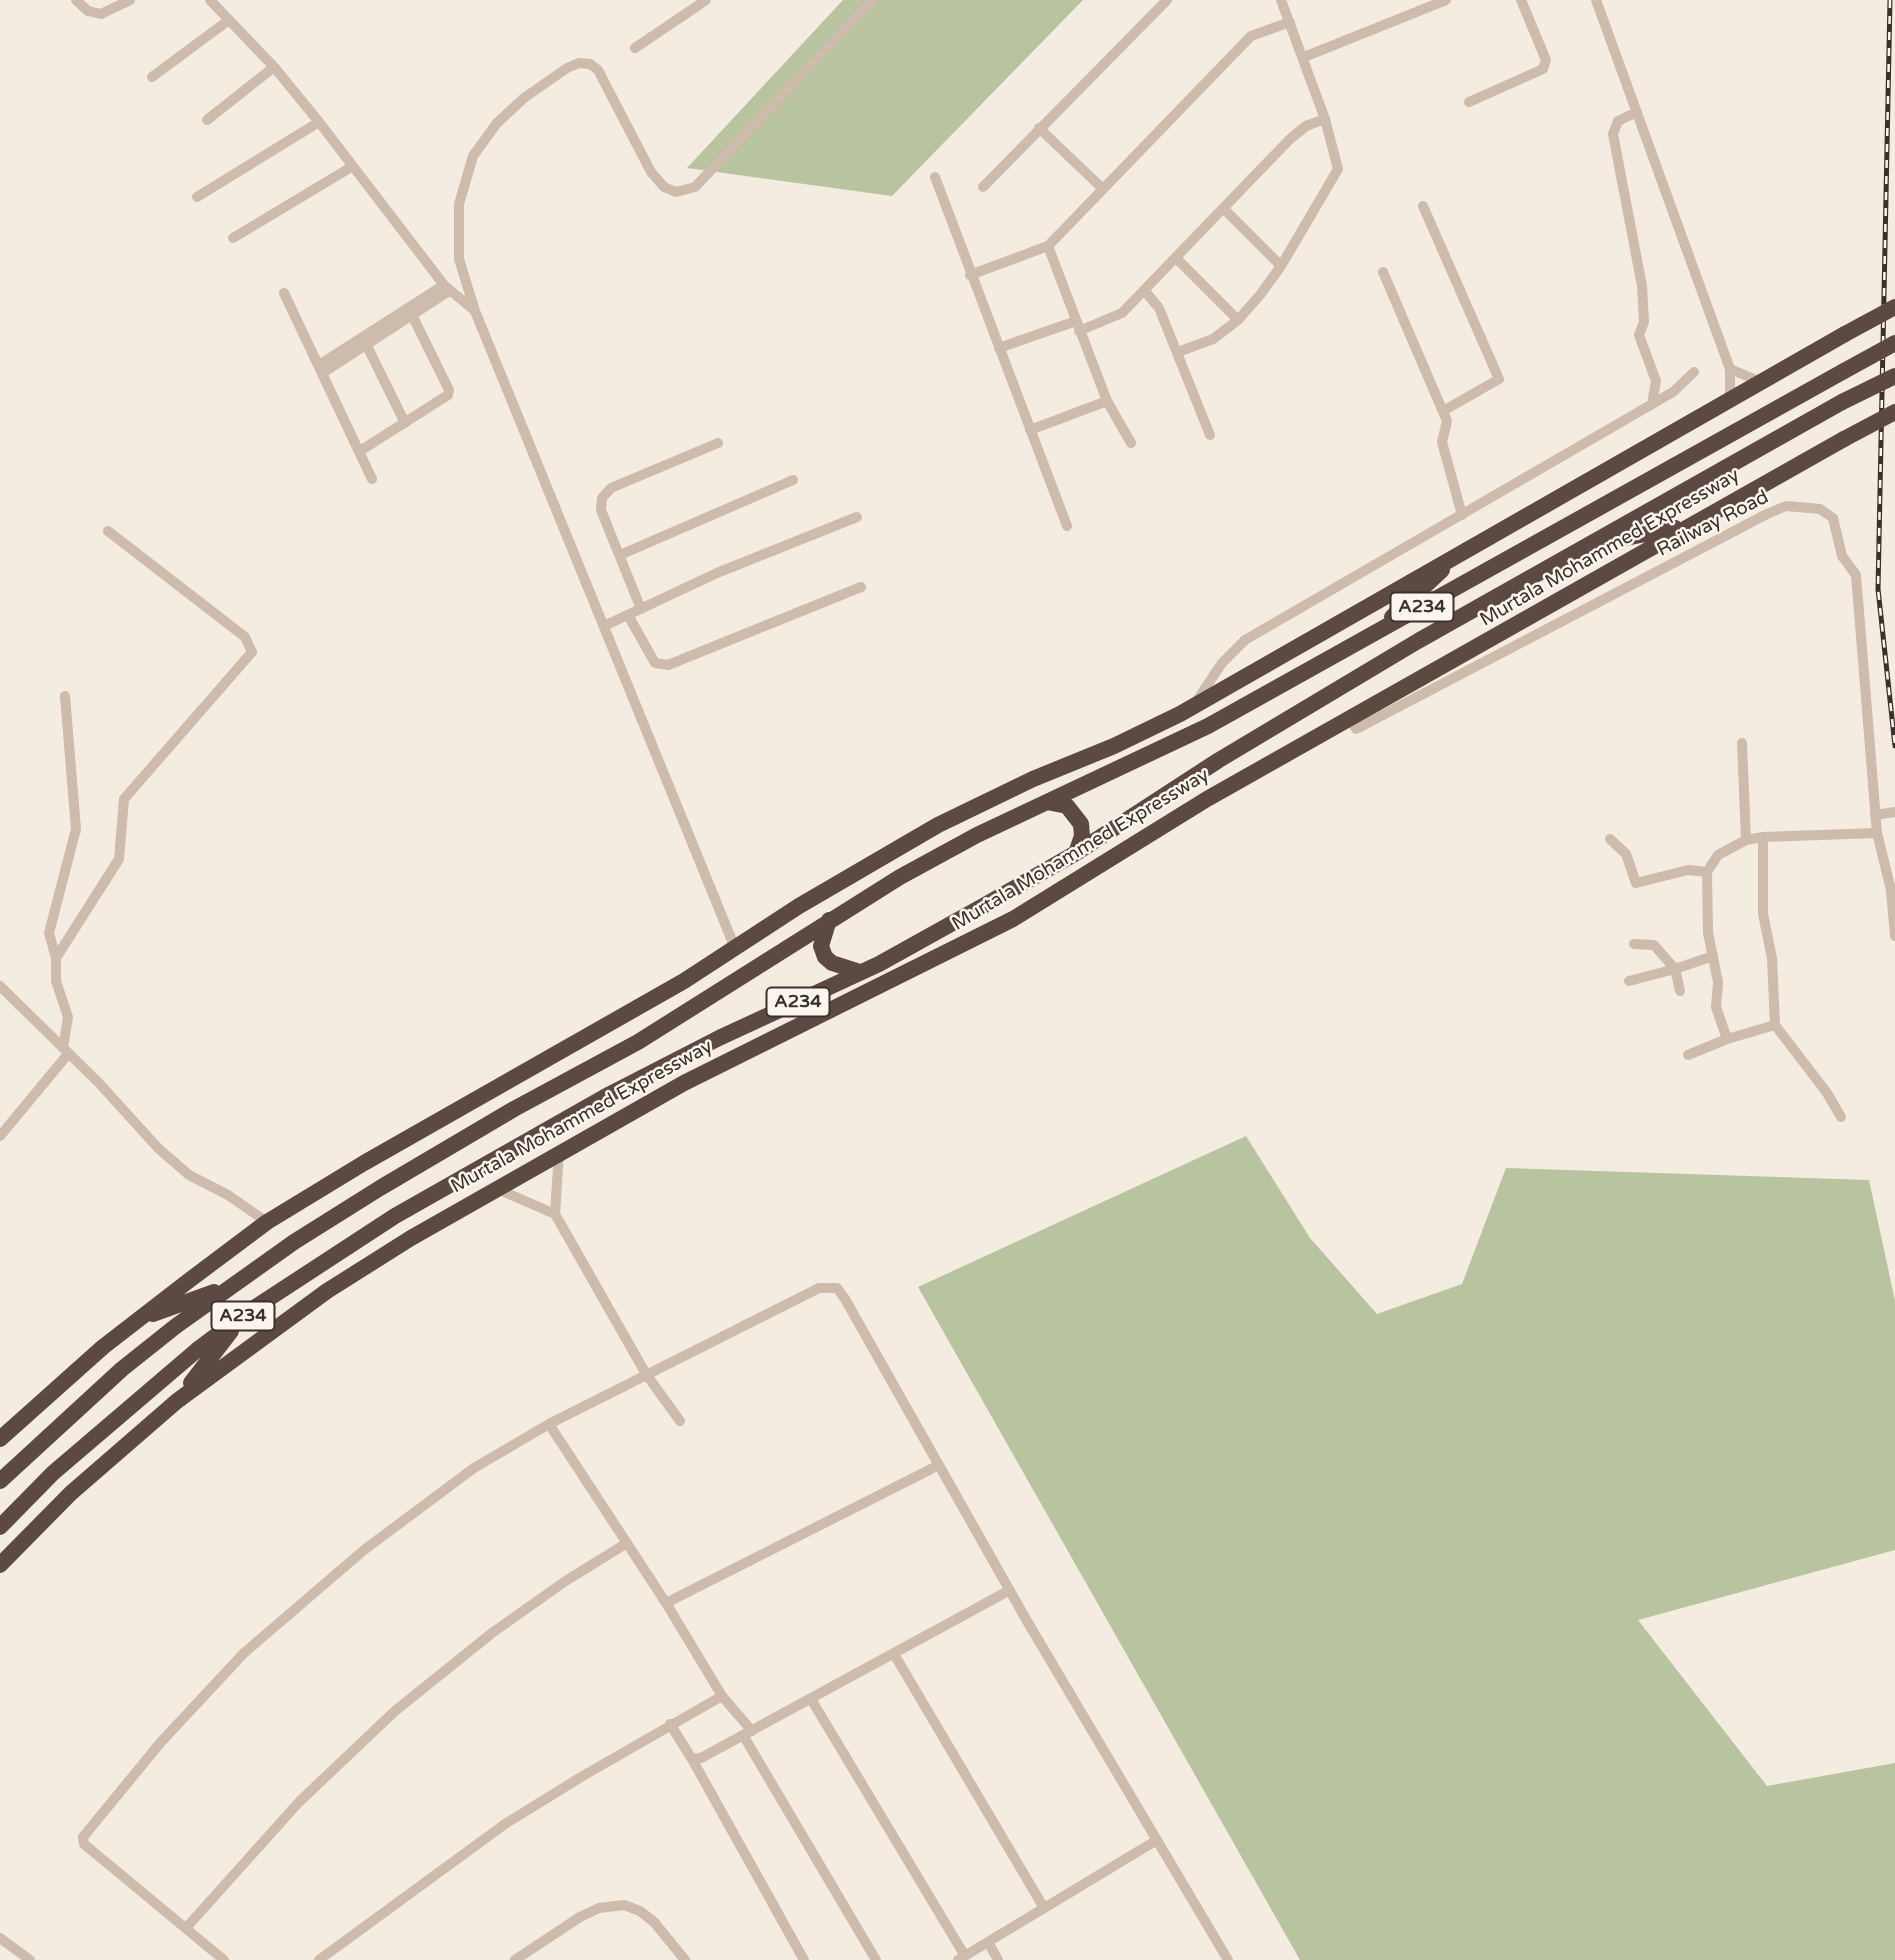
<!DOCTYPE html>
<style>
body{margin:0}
canvas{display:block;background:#f4ebe1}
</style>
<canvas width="1895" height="1960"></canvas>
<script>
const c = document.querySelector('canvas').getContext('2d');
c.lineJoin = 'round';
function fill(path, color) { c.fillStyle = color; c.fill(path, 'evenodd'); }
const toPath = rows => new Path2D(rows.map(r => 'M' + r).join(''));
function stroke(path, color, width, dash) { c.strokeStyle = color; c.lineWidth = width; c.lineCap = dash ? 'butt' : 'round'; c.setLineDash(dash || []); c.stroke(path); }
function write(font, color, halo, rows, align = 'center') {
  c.font = font + ' "Varela Round",sans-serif'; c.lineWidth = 5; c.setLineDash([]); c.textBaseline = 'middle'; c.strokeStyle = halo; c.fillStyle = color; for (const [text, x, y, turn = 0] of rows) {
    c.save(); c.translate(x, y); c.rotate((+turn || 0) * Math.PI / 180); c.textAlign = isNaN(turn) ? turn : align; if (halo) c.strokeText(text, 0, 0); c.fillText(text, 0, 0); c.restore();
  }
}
fill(toPath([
 [843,0,1083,0,892,196,687,168],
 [1246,1136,1310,1238,1377,1314,1462,1284,1506,1168,1869,1180,1895,1301,1895,1550,1638,1620,1767,1786,1895,1763,1895,1960,1300,1960,918,1287]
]), '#b8c4a0');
stroke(toPath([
 [76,0,88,11,101,14,130,0],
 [210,0,274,67,319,122,444,285,475,311],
 [1596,0,1730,369,1730,399],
 [635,48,706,0],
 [1304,57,1446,0],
 [152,77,229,20],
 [1469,102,1543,69,1546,60,1521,0],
 [1637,112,1618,121,1613,134,1642,286,1644,322,1639,335,1656,381,1652,404],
 [207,120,274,67],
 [1039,128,1103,189],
 [935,177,1067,526],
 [983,187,1167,0],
 [197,197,319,122],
 [1423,206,1499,379,1443,411],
 [1224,209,1281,266],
 [233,238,353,166],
 [1176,258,1238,320],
 [1383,272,1447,421,1442,442,1462,515],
 [970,275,1048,246,1251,36,1290,22],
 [1144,290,1159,308,1210,435],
 [284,293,372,479],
 [1079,331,1122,313,1290,139,1306,126,1325,119],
 [366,344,405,423],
 [999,348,1076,321],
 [1178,352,1213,339,1238,320,1260,295,1281,266,1338,169,1325,119,1281,0],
 [319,365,444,285],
 [1730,369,1761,382],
 [324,372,449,291],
 [1107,401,1131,443],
 [1030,430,1107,401,1048,246],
 [360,451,448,395,449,390,412,315],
 [620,555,793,480],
 [641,609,601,510,602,498,611,488,718,443],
 [628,615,655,663,668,665,861,587],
 [604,626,717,573,857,517],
 [1196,702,1222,663,1245,640,1673,392,1694,372],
 [1350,719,1356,729,1767,514,1786,506,1820,509,1833,518,1842,556,1856,575,1877,833,1891,890,1895,936],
 [1742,743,1746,840],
 [1875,815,1895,812],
 [1763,837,1746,840,1718,855,1707,872,1708,933,1718,982,1716,1007,1727,1039,1775,1025],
 [1610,839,1626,854,1636,883,1688,870,1707,872],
 [735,948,475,311,459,259,459,204,473,156,497,123,524,98,567,68,579,63,590,64,598,70,651,172,664,187,676,192,695,187,872,0],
 [56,958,119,859,124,799,252,652,245,637,108,531],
 [1629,981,1675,969,1654,945,1634,944],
 [0,986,98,1082,158,1148,189,1175,228,1195,267,1222],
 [1680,991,1675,969,1713,956],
 [63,1048,68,1017,56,981,56,958,49,933,76,829,65,696],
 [1688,1055,1727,1039],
 [1841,1117,1827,1093,1775,1025,1772,958,1763,914,1763,837,1877,833],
 [0,1136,68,1054],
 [559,1152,555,1214,646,1374,680,1421],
 [495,1188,555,1214],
 [939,1465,666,1603,549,1424,819,1288,837,1288,845,1299,1027,1621,1228,1960],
 [666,1603,722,1696,752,1731],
 [894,1654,1044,1908],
 [811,1699,965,1956],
 [670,1724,692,1759,701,1758,1010,1590],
 [743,1735,876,1960],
 [692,1759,804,1960],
 [186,1928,299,1802,395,1711,492,1633,564,1582,627,1543],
 [0,1938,30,1960],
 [988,1942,998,1960],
 [224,1960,84,1844,83,1837,161,1742,244,1653,364,1550,474,1468,549,1424],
 [319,1960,505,1824,581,1777,722,1696],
 [515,1960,580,1917,599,1908,624,1905,640,1911,654,1922,685,1960],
 [958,1960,1157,1840]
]), '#cdbbac', 10);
stroke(toPath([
 [1601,543,1675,528],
 [1392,617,1442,570],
 [1047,802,1067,806,1081,824,1082,836,1076,853],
 [829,920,821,946,825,957,832,963,860,972],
 [153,1314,214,1292],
 [191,1383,231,1331],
 [0,1439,103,1347,187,1282,267,1222,364,1163,684,981,799,906,938,825,1033,779,1114,746,1180,714,1845,334],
 [0,1481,122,1369,176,1326,294,1242,380,1188,514,1109,638,1042,900,877,977,835,1208,726,1844,371],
 [0,1527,53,1473,197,1350,245,1314,395,1216,610,1094,719,1038,879,964,985,905,1076,853,1219,760,1418,641,1842,402],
 [0,1565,71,1493,177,1401,327,1291,411,1238,684,1083,1013,919,1207,799,1844,439]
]), '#5c4a42', 16);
const rail = toPath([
 [1890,0,1878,589,1895,746]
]);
stroke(rail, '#3b302b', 5);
stroke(rail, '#fbf5ee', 2.5, [8]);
stroke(toPath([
 [1845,334,1895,307],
 [1844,371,1895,343],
 [1842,402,1895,376],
 [1844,439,1895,412]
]), '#5c4a42', 16);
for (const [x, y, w] of [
 [1422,607,63],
 [798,1002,63],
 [243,1316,63]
]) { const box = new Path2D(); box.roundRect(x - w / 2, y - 14.5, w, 29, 5); c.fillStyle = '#fbf5ee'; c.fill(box); stroke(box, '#3b302b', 2); }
write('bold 18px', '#3b302b', null, [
 ["A234",1422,607],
 ["A234",798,1002],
 ["A234",243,1316]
]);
write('19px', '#3b302b', '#fbf5ee', [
 ["Railway Road",1713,524,-27],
 ["Murtala Mohammed Expressway",1610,548,-30],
 ["Murtala Mohammed Expressway",1081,850,-31],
 ["Murtala Mohammed Expressway",582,1117,-29]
]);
</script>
